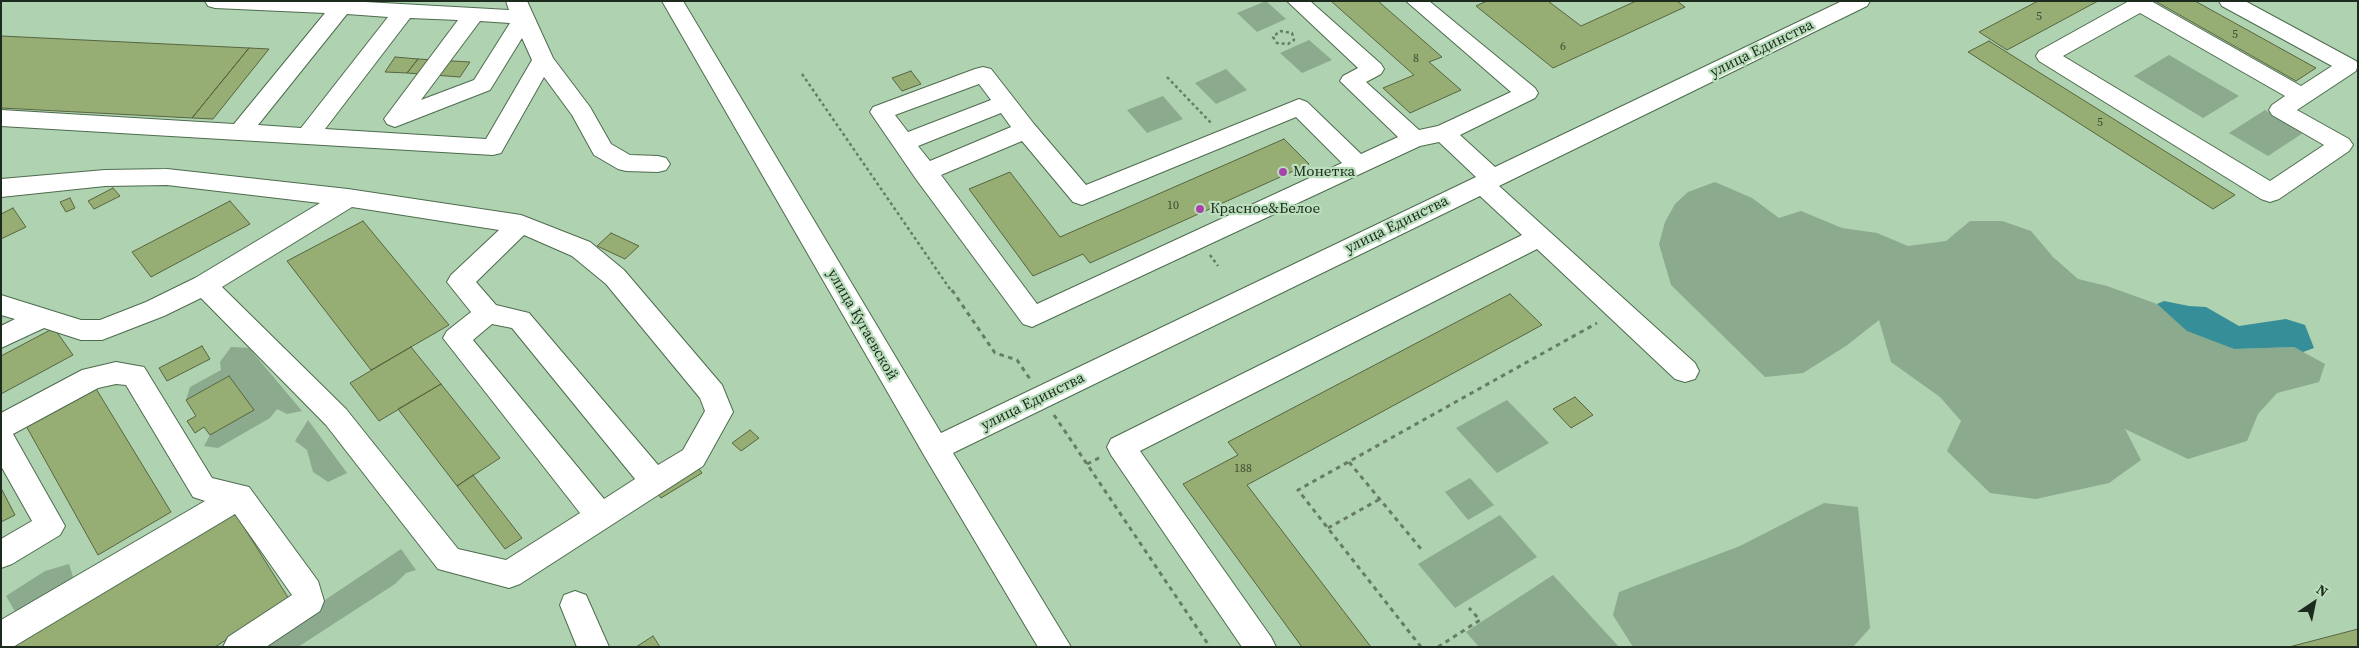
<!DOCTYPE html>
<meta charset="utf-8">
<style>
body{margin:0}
#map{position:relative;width:2359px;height:648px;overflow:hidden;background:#afd2b0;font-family:"Source Serif 4",serif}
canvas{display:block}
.frame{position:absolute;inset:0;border:2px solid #1d2b1e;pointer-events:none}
.north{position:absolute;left:2289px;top:578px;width:50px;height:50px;-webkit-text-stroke:4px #bbdfbd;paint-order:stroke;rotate:34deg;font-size:14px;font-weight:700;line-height:20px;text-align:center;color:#1d2b1e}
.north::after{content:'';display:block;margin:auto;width:18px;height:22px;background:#1d2b1e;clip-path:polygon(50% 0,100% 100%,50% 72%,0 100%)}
</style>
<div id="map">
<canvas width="2359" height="648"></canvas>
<div class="frame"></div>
<div class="north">N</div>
</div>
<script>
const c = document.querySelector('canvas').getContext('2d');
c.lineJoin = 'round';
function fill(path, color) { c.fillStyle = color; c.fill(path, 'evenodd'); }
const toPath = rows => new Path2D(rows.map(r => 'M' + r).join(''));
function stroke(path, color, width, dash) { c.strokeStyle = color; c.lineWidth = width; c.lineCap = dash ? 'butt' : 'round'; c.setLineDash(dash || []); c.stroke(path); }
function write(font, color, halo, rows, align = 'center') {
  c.font = font + ' "Source Serif 4",serif'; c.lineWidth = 4.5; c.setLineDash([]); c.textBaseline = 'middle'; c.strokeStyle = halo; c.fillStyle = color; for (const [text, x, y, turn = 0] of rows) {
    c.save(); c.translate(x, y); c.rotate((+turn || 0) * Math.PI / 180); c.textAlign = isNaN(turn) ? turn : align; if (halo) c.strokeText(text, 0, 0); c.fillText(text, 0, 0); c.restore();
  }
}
fill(toPath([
 [1266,1,1286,19,1257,32,1237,13],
 [1309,40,1332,60,1302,73,1280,53],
 [2169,55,2239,96,2203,118,2134,76],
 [1226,69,1247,90,1216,104,1195,83],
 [1163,96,1183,119,1147,133,1127,110],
 [2265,110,2303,133,2268,156,2229,133],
 [1715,182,1752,198,1779,218,1801,211,1842,228,1877,233,1908,246,1946,241,1970,221,2002,221,2031,231,2053,257,2078,279,2107,286,2157,304,2188,331,2234,349,2294,347,2325,364,2319,382,2277,393,2258,414,2247,441,2188,459,2125,429,2141,460,2109,483,2036,499,1990,493,1947,451,1961,421,1940,397,1891,362,1879,320,1846,346,1803,373,1765,377,1671,285,1659,244,1665,222,1675,204,1688,192],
 [231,347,249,348,302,411,287,414,277,409,270,418,218,448,204,446,210,435,253,410,229,376,186,400,190,387,221,370,220,362],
 [1507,400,1549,443,1497,473,1456,428],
 [308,420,347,473,328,482,313,472,307,450,295,441],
 [1470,478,1494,505,1468,520,1445,492],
 [1824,503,1858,507,1870,628,1853,647,1633,647,1613,615,1619,592,1740,546],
 [1500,515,1537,557,1455,608,1418,564],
 [401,549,416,570,406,573,395,584,298,647,255,647],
 [69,564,73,577,52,593,16,613,6,596,45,571],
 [1553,575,1619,647,1479,647,1466,632]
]), '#8caa8e');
fill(toPath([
 [2164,301,2189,306,2206,307,2239,326,2286,319,2305,325,2314,348,2303,352,2294,347,2234,349,2187,331,2157,304]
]), '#368e98');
const building = toPath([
 [1331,1,1378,1,1442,57,1429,62,1461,90,1410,113,1383,88,1414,75,1331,1],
 [1487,1,1548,1,1581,26,1636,1,1677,1,1685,7,1553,68,1476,6,1487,1],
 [2038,1,2098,1,2007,50,1979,32,2038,1],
 [2155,1,2195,1,2316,68,2296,81,2155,1],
 [1,36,249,48,192,118,1,108,1,36],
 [1989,41,2235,195,2213,209,1968,52,1989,41],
 [249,48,269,49,213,119,192,118,249,48],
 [395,57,418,59,407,73,385,72,395,57],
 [418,59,470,62,460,77,407,73,418,59],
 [911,71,921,84,902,91,892,78,911,71],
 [1284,139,1309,164,1090,263,1083,254,1033,276,969,189,1010,172,1060,237,1284,139],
 [113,188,120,196,94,209,88,201,113,188],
 [70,198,75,208,66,212,60,202,70,198],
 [230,201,250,224,151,277,132,252,230,201],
 [13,208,26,227,1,239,1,214,13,208],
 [363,221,449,325,371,370,287,261,363,221],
 [611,233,639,246,625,259,597,246,611,233],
 [1510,294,1542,325,1247,485,1371,647,1302,647,1183,484,1238,455,1228,442,1510,294],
 [54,328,73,355,1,394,1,356,54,328],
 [202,346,210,359,167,381,159,368,202,346],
 [411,347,441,384,379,421,350,383,411,347],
 [229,376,254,410,210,435,204,427,195,433,187,421,196,416,186,400,229,376],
 [441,384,500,458,457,486,398,409,441,384],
 [95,387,171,512,98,555,25,424,95,387],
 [1575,397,1593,415,1571,428,1553,409,1575,397],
 [750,430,759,438,741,451,732,443,750,430],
 [694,462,702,473,661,498,653,488,694,462],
 [473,475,522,538,505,549,457,486,473,475],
 [1,488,15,515,1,522,1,488],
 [235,513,289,599,215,647,11,647,235,513],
 [2358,629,2358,647,2289,647,2358,629],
 [653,636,660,647,636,647,653,636]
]);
fill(building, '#96ad73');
stroke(building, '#576540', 1);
const minor = toPath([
 [205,1,347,1,509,10,506,1,527,1,553,58,590,107,611,144,630,155,658,156,666,158,670,164,666,170,658,172,626,171,618,169,594,155,572,115,544,77,501,153,493,155,1,126,1,110,234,124,325,13,215,8,208,6,205,1],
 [347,14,388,17,301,128,258,125,347,14],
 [410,18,458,20,384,119,387,124,395,127,490,90,522,38,532,60,486,139,325,129,410,18],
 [480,21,510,23,474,80,421,100,480,21],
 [662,1,683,1,941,433,1476,177,1439,142,1420,146,1032,327,1023,324,916,179,870,112,873,107,975,69,983,67,991,69,1034,124,1086,185,1299,99,1307,102,1361,154,1398,137,1340,81,1343,76,1358,68,1287,1,1310,1,1381,64,1384,69,1381,74,1366,82,1419,130,1438,126,1511,92,1406,1,1429,1,1535,88,1538,93,1535,98,1460,135,1495,167,1842,1,1870,1,1867,6,1499,186,1695,363,1699,371,1695,379,1685,382,1675,379,1537,249,1140,451,1271,637,1276,647,1242,647,1111,455,1107,447,1111,439,1522,235,1480,196,953,453,1071,647,1038,647,925,457,662,1],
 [979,84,991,100,908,132,895,115,979,84],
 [1001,113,1011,127,930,161,918,146,1001,113],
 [1296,117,1342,163,1037,304,941,175,1022,141,1073,202,1082,205,1296,117],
 [2129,1,2151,1,2301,86,2332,66,2222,6,2219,1,2245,1,2356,61,2358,64,2356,71,2297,110,2349,139,2353,145,2349,151,2279,199,2270,202,2261,199,2039,61,2036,56,2039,51,2129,1],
 [2140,13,2285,96,2272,105,2269,110,2272,115,2324,145,2270,181,2063,56,2140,13],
 [167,169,348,189,521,215,590,242,624,270,722,385,733,412,703,466,520,584,509,588,438,569,326,425,201,298,164,316,102,340,81,340,44,328,1,348,1,326,15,319,1,315,1,295,81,320,100,320,146,302,195,278,320,203,167,185,105,186,1,197,1,179,105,170,167,169],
 [352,207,499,230,451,275,447,282,471,312,447,331,443,338,580,513,506,560,458,549,346,409,222,287,352,207],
 [524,235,572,256,606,284,700,398,705,411,683,450,658,465,529,313,496,305,476,282,524,235],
 [492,324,512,328,635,479,604,499,473,340,492,324],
 [116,362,144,367,212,478,249,487,318,581,324,601,320,611,266,647,223,647,228,637,292,595,235,514,13,647,1,647,1,620,205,501,193,497,126,385,116,384,98,388,13,434,65,526,60,535,12,564,1,568,1,539,32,521,1,466,1,413,82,370,116,362],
 [575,591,586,595,609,647,577,647,560,605,564,595,575,591]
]);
stroke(minor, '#4d6c4e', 2);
stroke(toPath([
 [1280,31,1292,33,1294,40,1288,44,1277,43,1273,37,1280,31],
 [802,74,952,292],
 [1167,77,1212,124],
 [1210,255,1218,266]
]), '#667e67', 2.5, [3, 3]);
stroke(toPath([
 [952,290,995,353,1017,360,1030,379],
 [1054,415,1210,647],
 [1349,462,1421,549],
 [1087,464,1101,457],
 [1328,528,1380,499],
 [1421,647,1298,490,1597,323],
 [1438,647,1480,620,1469,608]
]), '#667e67', 3, [4.5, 4.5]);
fill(minor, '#fff');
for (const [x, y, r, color] of [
 [1283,172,5,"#a644ab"],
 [1200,209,5,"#a644ab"]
]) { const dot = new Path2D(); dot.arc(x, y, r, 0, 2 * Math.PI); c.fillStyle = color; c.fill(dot); stroke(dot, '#bbdfbd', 2); }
write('12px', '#3b4c33', null, [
 ["5",2039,17],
 ["5",2235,35],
 ["6",1563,47],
 ["8",1416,59],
 ["5",2100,123],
 ["10",1173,206],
 ["188",1243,469]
]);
write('15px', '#1d2b1e', '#bbdfbd', [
 ["улица Единства",1762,49,-26],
 ["улица Единства",1397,225,-26],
 ["улица Кугаевской",862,325,60],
 ["улица Единства",1033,402,-26]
]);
write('15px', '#1d2b1e', '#bbdfbd', [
 ["Монетка",1293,172],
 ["Красное&Белое",1210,209]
], 'left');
</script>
